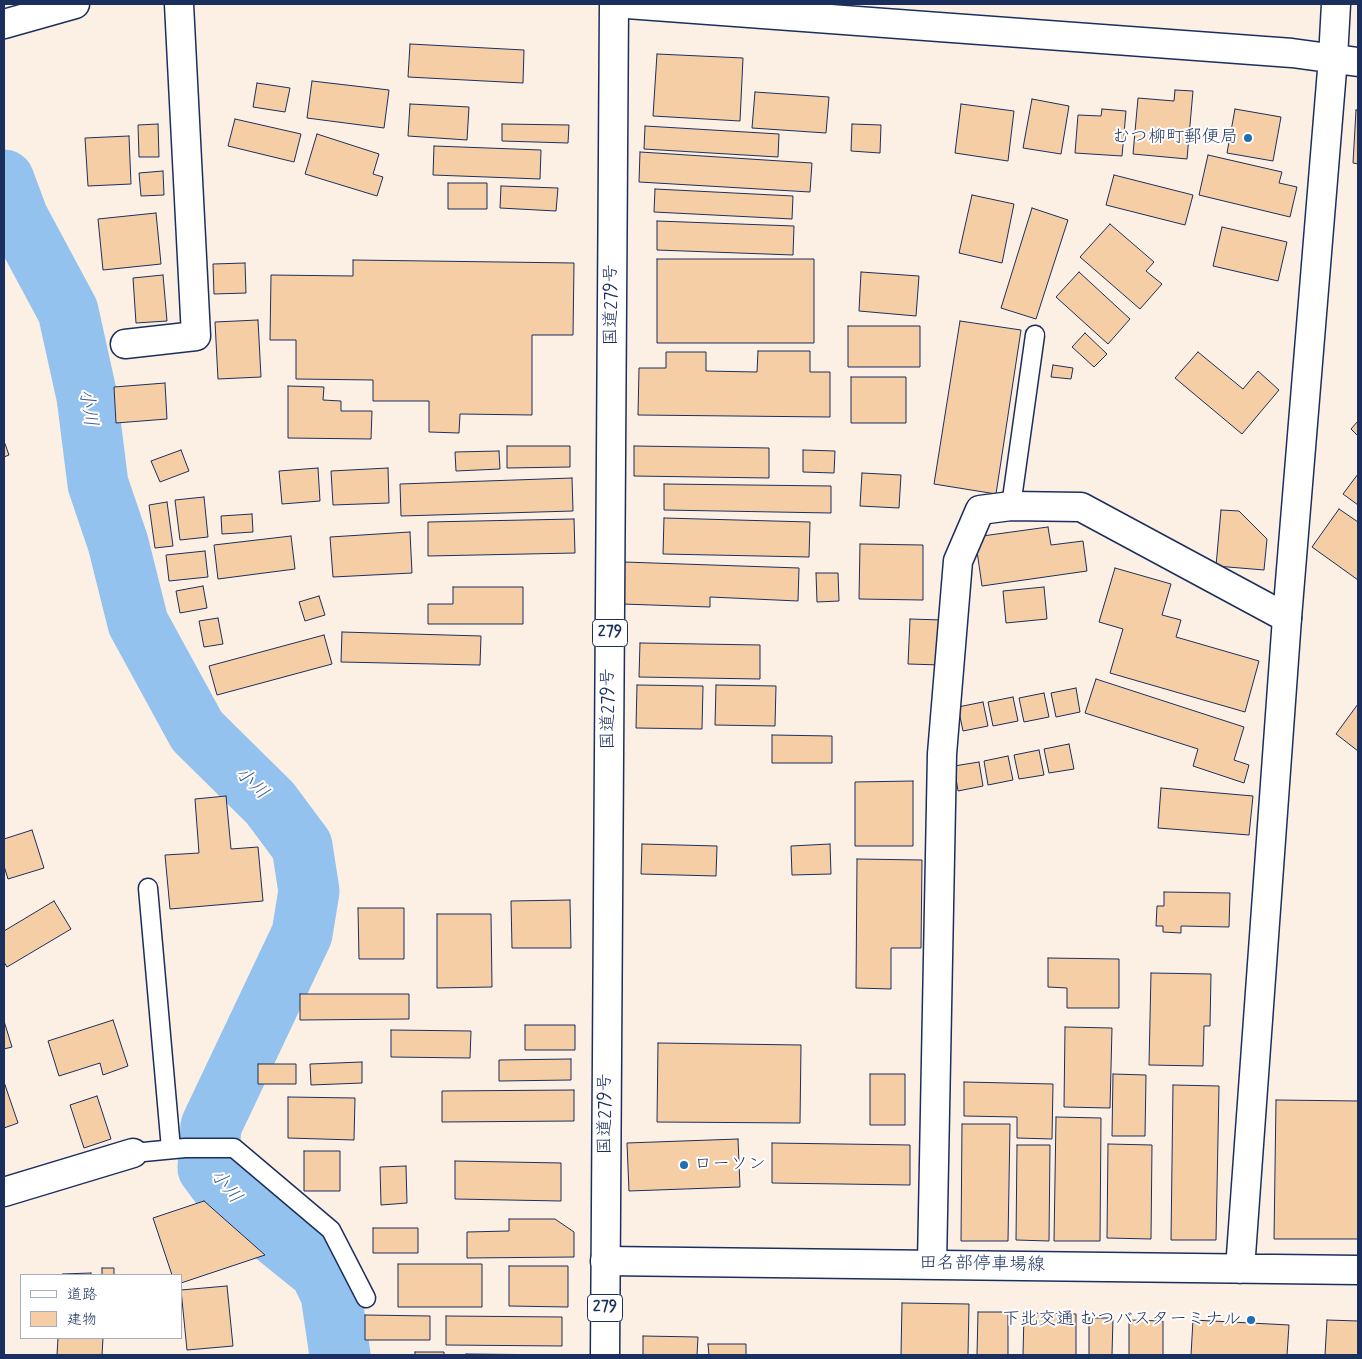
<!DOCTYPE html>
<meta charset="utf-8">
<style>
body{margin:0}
#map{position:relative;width:1362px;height:1359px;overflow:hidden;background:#fcf0e4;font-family:Mynerve,"Klee One",sans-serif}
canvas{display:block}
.frame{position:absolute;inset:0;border:5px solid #1b2f5e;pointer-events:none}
.legend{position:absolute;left:20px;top:1274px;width:162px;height:65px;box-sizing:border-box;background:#fff;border:1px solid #a4acbf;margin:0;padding:6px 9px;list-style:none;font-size:15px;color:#1b2f5e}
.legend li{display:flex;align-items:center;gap:10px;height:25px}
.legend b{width:25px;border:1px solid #a4acbf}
</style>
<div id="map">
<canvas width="1362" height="1359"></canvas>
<div class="frame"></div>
<ul class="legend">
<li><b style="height:6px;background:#fff"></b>道路</li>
<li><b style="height:14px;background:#f6cea5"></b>建物</li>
</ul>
</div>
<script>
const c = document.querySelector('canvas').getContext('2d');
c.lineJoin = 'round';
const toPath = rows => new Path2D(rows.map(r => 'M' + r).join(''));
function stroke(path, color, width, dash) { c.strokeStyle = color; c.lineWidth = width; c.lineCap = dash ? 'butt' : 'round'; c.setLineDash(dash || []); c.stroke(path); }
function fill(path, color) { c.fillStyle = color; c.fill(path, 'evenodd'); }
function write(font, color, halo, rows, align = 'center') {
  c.font = font + ' Mynerve,"Klee One",sans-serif'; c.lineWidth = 4; c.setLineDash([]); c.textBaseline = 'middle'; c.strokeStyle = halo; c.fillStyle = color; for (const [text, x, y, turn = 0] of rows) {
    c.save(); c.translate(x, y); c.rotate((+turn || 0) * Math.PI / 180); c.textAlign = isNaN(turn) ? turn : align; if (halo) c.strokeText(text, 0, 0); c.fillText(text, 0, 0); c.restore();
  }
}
stroke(toPath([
 [4,180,18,218,68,311,87,397,98,484,118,543,138,623,197,731,270,803,302,846,309,891,302,934,211,1126,208,1168,231,1199,320,1271,331,1294,340,1355]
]), '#94c2ef', 61);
const building = toPath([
 [410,44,524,50,523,83,408,77,410,44],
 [657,54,743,58,740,121,653,116,657,54],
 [312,81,389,90,384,128,307,118,312,81],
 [257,83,290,88,285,112,253,107,257,83],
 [1175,90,1193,91,1187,159,1133,154,1138,98,1174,101,1175,90],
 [755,92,829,97,826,133,752,128,755,92],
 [1032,99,1069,106,1061,154,1023,148,1032,99],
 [410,104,469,107,467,140,408,136,410,104],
 [961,104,1014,111,1008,161,955,153,961,104],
 [1102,109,1126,111,1122,156,1075,153,1078,115,1101,116,1102,109],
 [1235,109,1281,117,1273,161,1227,153,1235,109],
 [1356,110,1358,110,1358,164,1353,163,1356,110],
 [235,119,301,134,294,162,228,146,235,119],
 [158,124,159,157,139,157,138,125,158,124],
 [502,124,569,125,568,143,502,141,502,124],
 [852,124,881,125,880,153,851,151,852,124],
 [645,126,779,134,778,157,644,149,645,126],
 [317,134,379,154,373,174,383,177,377,196,305,174,317,134],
 [129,136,131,184,88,186,85,138,129,136],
 [434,146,541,150,540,179,433,175,434,146],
 [640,152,812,163,810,192,639,182,640,152],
 [1208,155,1282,172,1279,183,1297,187,1290,217,1199,195,1208,155],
 [163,171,164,195,141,196,139,173,163,171],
 [1114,175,1193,195,1185,225,1106,205,1114,175],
 [448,183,487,183,487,209,448,209,448,183],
 [501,186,558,188,556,211,500,208,501,186],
 [655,189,793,196,792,219,654,212,655,189],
 [972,195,1014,204,1002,263,959,253,972,195],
 [1032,208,1068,220,1036,319,1001,308,1032,208],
 [156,213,161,264,103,270,98,219,156,213],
 [657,221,794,226,793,255,657,250,657,221],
 [1110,224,1154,262,1146,271,1162,284,1140,309,1080,257,1110,224],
 [1222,227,1287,242,1278,281,1213,266,1222,227],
 [657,259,814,259,814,343,657,343,657,259],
 [353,260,574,263,573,335,532,335,532,415,460,414,459,433,429,432,429,401,373,401,373,380,296,379,296,340,270,340,271,275,353,276,353,260],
 [245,263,246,293,214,294,213,264,245,263],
 [861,272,919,276,916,316,859,311,861,272],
 [1079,272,1130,319,1108,344,1056,297,1079,272],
 [163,275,167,321,136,323,133,278,163,275],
 [258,320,261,377,218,379,215,322,258,320],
 [960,321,1021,330,996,494,934,484,960,321],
 [848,326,920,326,920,367,848,367,848,326],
 [1085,333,1107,354,1094,367,1072,347,1085,333],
 [758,351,810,351,810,372,830,372,830,417,638,415,639,368,666,368,666,352,706,352,706,371,757,372,758,351],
 [1198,352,1243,389,1258,371,1279,390,1242,434,1175,378,1198,352],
 [1053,365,1073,368,1071,379,1051,377,1053,365],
 [851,377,906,377,906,423,851,423,851,377],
 [165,383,167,419,116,423,114,387,165,383],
 [288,386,324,387,323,400,341,401,341,411,372,411,371,439,288,438,288,386],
 [1358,421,1358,436,1351,429,1358,421],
 [4,441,9,455,4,457,4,441],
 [507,446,570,446,570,467,507,468,507,446],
 [634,446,769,448,769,478,634,476,634,446],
 [181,450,189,471,160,482,151,461,181,450],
 [803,450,835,451,834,473,803,472,803,450],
 [499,451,500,469,456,471,455,452,499,451],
 [318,468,320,501,282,504,279,471,318,468],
 [388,468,389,503,333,505,331,471,388,468],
 [862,473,901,475,899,508,860,506,862,473],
 [1358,474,1358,505,1343,494,1358,474],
 [572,478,573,511,401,516,400,484,572,478],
 [664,484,831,486,831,513,664,510,664,484],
 [204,497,208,537,180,540,175,500,204,497],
 [167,502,173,546,155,548,149,505,167,502],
 [1339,509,1358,522,1358,580,1312,547,1339,509],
 [1221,510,1239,511,1267,539,1264,570,1216,566,1221,510],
 [252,514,253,532,222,534,221,516,252,514],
 [664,518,810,522,809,557,663,554,664,518],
 [574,519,575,553,428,556,428,522,574,519],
 [1048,527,1051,545,1083,541,1087,571,982,586,975,537,1048,527],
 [410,532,412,573,333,577,330,537,410,532],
 [291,536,295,569,218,579,214,545,291,536],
 [860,544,923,545,923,600,859,599,860,544],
 [205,551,208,577,169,581,166,555,205,551],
 [624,562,799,568,798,601,710,597,710,607,622,604,624,562],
 [1115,568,1171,584,1162,615,1181,620,1176,637,1259,661,1245,712,1110,673,1123,629,1099,622,1115,568],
 [816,573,838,573,839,601,817,602,816,573],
 [203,586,207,608,180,613,176,591,203,586],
 [453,587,523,587,523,624,428,624,428,604,453,604,453,587],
 [1044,587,1047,619,1006,623,1003,591,1044,587],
 [319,596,325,615,305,621,299,602,319,596],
 [218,618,223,644,204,647,199,621,218,618],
 [910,619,943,620,941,665,908,664,910,619],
 [342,632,481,636,480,665,341,662,342,632],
 [324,635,332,664,217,695,209,666,324,635],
 [640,643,760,645,760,679,639,677,640,643],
 [1096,679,1244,727,1234,760,1249,765,1244,783,1193,766,1198,749,1085,713,1096,679],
 [637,685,703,686,702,729,636,728,637,685],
 [716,685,776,686,775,726,715,725,716,685],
 [1076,688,1080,712,1056,717,1051,693,1076,688],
 [1044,693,1049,717,1024,722,1019,698,1044,693],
 [1013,697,1018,721,993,726,988,702,1013,697],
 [983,702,988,726,963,731,958,707,983,702],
 [1358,704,1358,751,1336,734,1358,704],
 [772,735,832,736,832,763,772,763,772,735],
 [1069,744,1074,769,1049,773,1044,749,1069,744],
 [1039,750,1044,775,1019,779,1014,755,1039,750],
 [1008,756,1013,780,988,785,984,761,1008,756],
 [979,762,983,786,958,791,954,766,979,762],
 [913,781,913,846,855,846,855,782,913,781],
 [1161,788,1253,796,1249,835,1158,828,1161,788],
 [226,796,231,849,258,847,263,901,170,909,165,855,199,853,195,799,226,796],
 [32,830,44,868,8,879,4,866,4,839,32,830],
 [642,844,717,846,716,876,641,874,642,844],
 [830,844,831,874,792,875,791,846,830,844],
 [857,859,922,860,921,948,891,948,891,989,856,988,857,859],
 [1164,892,1230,893,1229,927,1181,926,1181,933,1163,932,1163,926,1156,926,1157,906,1164,906,1164,892],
 [570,900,571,948,512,948,511,901,570,900],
 [54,901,71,929,7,967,4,962,4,931,54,901],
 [358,908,404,908,404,959,359,959,358,908],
 [437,914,491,914,492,987,437,988,437,914],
 [1048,958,1119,959,1119,1008,1067,1008,1067,988,1048,987,1048,958],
 [1151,973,1211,974,1210,1026,1204,1026,1203,1066,1149,1065,1151,973],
 [300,994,409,994,409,1019,300,1020,300,994],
 [113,1020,128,1066,103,1075,100,1063,59,1076,48,1041,113,1020],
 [4,1021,12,1047,4,1049,4,1021],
 [525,1025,575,1025,575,1050,525,1050,525,1025],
 [1065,1027,1112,1028,1110,1108,1064,1107,1065,1027],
 [391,1030,471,1031,470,1058,391,1057,391,1030],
 [658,1043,801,1045,800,1123,657,1122,658,1043],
 [571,1059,571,1080,499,1081,499,1060,571,1059],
 [362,1062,362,1083,311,1085,310,1064,362,1062],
 [258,1064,296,1064,296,1084,258,1084,258,1064],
 [870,1074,905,1074,905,1125,870,1125,870,1074],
 [1113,1074,1146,1075,1145,1136,1112,1136,1113,1074],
 [4,1082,18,1123,4,1128,4,1082],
 [964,1082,1053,1084,1052,1139,1017,1138,1017,1117,964,1116,964,1082],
 [1173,1085,1219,1086,1216,1240,1171,1240,1173,1085],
 [574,1090,574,1121,442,1122,442,1091,574,1090],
 [97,1096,111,1139,84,1148,70,1105,97,1096],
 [288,1097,355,1098,354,1140,288,1138,288,1097],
 [1276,1100,1358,1101,1358,1239,1274,1239,1276,1100],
 [1056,1117,1101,1118,1100,1241,1054,1241,1056,1117],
 [962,1124,1010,1124,1008,1241,961,1241,962,1124],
 [738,1139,740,1187,629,1191,627,1143,738,1139],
 [772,1143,910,1145,910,1185,772,1183,772,1143],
 [1108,1144,1152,1145,1151,1239,1107,1238,1108,1144],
 [1017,1145,1050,1145,1049,1241,1016,1240,1017,1145],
 [304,1151,340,1151,340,1191,304,1191,304,1151],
 [455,1161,561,1163,561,1201,455,1199,455,1161],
 [406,1166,407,1203,381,1205,380,1167,406,1166],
 [204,1201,265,1255,181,1283,181,1275,172,1275,153,1218,204,1201],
 [509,1219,555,1219,574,1232,574,1257,467,1258,467,1232,509,1231,509,1219],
 [373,1228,418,1228,418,1253,373,1253,373,1228],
 [398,1264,482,1264,482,1307,398,1307,398,1264],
 [509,1266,568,1266,568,1307,509,1306,509,1266],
 [102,1268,114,1268,114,1275,102,1275,102,1268],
 [91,1273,91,1275,62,1275,62,1274,91,1273],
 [227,1286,233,1346,187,1350,181,1290,227,1286],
 [902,1303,969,1304,968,1355,901,1355,902,1303],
 [978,1312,1008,1312,1008,1355,977,1355,978,1312],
 [1024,1313,1076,1314,1076,1355,1023,1355,1024,1313],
 [365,1315,430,1316,430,1340,365,1340,365,1315],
 [446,1316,562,1317,562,1346,446,1345,446,1316],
 [1089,1318,1113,1318,1112,1355,1089,1355,1089,1318],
 [1129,1320,1163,1321,1163,1355,1129,1355,1129,1320],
 [1193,1320,1289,1325,1287,1355,1191,1355,1193,1320],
 [1327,1320,1358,1321,1358,1355,1325,1355,1327,1320],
 [643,1336,698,1337,697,1355,643,1355,643,1336],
 [58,1338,103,1338,102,1355,57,1355,58,1338],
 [708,1344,746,1344,746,1355,709,1355,708,1344],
 [415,1352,444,1352,444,1355,415,1355,415,1352],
 [466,1354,567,1355,466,1355,466,1354]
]);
fill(building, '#f6cea5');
stroke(building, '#1b2f5e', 1);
const service = toPath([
 [1011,506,1035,335],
 [148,888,171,1149],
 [133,1153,185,1148,234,1148,331,1230,366,1298]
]);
const minor = toPath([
 [1333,58,1336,4],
 [125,344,196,336,179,4],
 [4,1192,133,1153],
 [932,1264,942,754,958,561,980,510,1011,506,1081,507,1287,618]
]);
const tertiary = toPath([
 [627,4,1292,53,1358,62],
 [4,24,75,4],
 [605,1261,1358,1270],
 [1240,1269,1287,618,1333,58]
]);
const trunk = toPath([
 [605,1355,614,4]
]);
stroke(service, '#1b2f5e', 21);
stroke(minor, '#1b2f5e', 31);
stroke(tertiary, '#1b2f5e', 31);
stroke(trunk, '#1b2f5e', 31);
stroke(service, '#fff', 18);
stroke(minor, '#fff', 28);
stroke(tertiary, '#fff', 28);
stroke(trunk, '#fff', 28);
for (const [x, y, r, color] of [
 [1248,138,5,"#1f6fb2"],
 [684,1165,5,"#1f6fb2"],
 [1251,1320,5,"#1f6fb2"]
]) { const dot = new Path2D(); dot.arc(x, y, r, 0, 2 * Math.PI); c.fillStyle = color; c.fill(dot); stroke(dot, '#fff', 2); }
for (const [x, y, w] of [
 [610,633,35],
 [605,1308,35]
]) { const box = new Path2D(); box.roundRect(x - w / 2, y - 13.5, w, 27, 4); c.fillStyle = '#fff'; c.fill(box); stroke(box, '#1b2f5e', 1); }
write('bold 16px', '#1b2f5e', null, [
 ["279",610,633],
 ["279",605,1308]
]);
write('18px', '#1b2f5e', '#fff', [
 ["むつ柳町郵便局",1238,138],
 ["ローソン",694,1165,"left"],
 ["下北交通 むつバスターミナル",1241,1320]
], 'right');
write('18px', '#1b2f5e', '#fff', [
 ["国道279号",612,305,-90],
 ["国道279号",609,709,-90],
 ["国道279号",606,1114,-90],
 ["田名部停車場線",982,1265,1]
]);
write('italic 19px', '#3f5b8a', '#fff', [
 ["小川",87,408,81],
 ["小川",251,784,44],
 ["小川",225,1187,51]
]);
</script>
